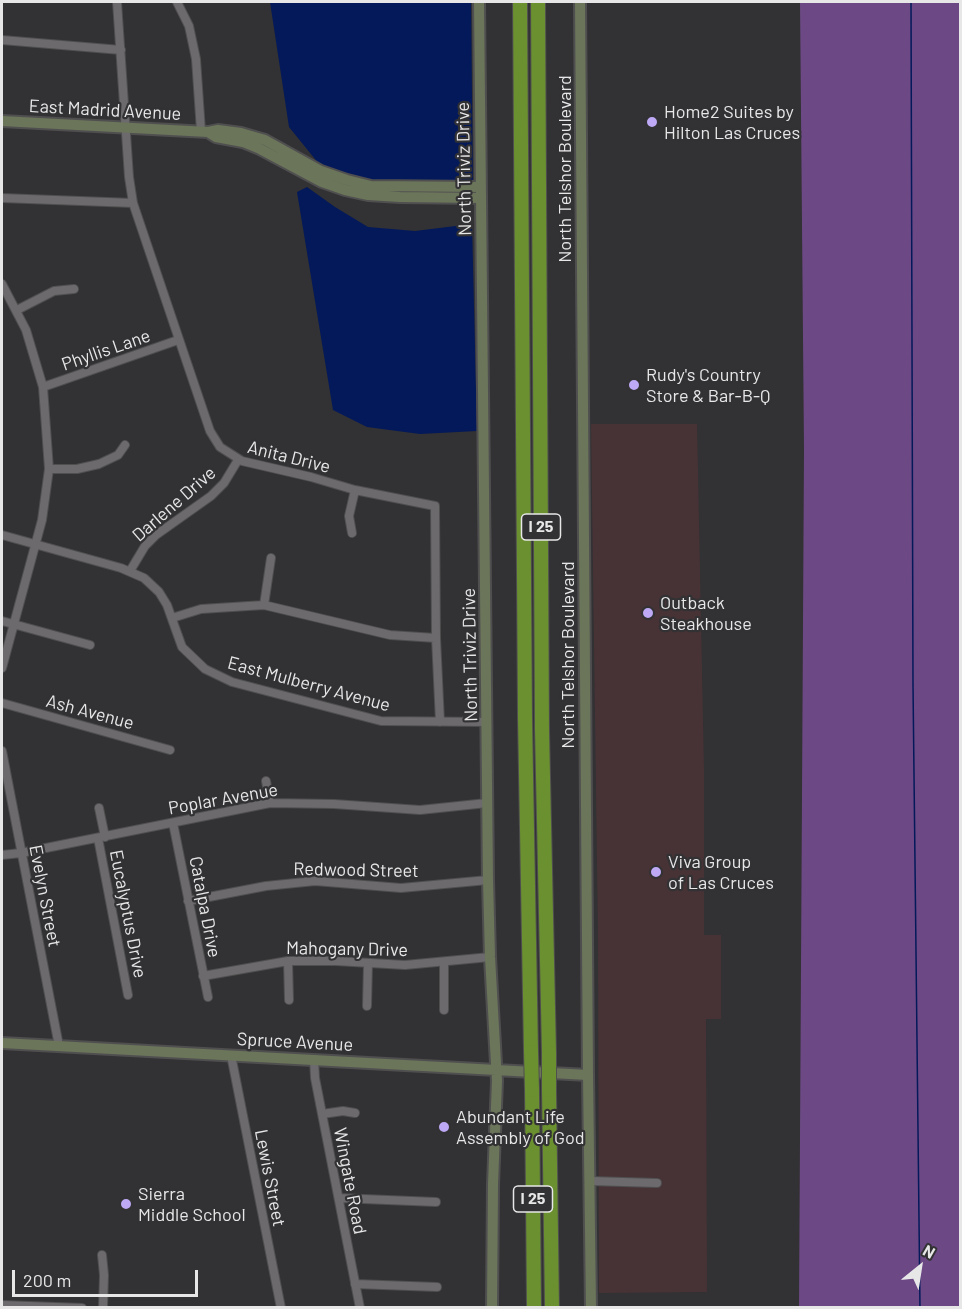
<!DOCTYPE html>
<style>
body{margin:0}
#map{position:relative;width:962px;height:1309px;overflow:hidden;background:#323133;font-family:Barlow,sans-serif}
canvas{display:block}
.frame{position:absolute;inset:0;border:3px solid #e8e7e8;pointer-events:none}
.north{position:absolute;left:890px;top:1237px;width:60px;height:60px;-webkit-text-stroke:4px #323133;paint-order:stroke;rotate:30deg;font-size:16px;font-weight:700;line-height:24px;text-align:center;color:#e8e7e8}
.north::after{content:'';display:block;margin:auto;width:21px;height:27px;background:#e8e7e8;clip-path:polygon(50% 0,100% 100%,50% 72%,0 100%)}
.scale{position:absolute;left:12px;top:1270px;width:186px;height:27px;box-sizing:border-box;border:3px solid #e8e7e8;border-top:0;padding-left:8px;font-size:18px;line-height:21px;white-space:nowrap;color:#e8e7e8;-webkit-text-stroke:4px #323133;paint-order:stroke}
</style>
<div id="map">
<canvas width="962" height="1309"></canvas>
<div class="frame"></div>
<div class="north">N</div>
<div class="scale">200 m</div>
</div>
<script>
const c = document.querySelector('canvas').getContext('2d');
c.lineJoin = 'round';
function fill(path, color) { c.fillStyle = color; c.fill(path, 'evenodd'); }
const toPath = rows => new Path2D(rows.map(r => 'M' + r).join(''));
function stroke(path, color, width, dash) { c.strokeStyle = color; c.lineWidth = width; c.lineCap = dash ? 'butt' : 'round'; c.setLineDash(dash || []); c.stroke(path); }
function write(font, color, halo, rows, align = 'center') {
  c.font = font + ' Barlow,sans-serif'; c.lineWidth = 4.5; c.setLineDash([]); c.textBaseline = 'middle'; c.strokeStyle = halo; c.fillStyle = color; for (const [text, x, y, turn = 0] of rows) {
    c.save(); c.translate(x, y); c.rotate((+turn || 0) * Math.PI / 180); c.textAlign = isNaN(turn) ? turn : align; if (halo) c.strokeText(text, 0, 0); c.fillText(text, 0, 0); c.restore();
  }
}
fill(toPath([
 [591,424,697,424,704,770,704,935,721,935,721,1019,706,1019,707,1292,599,1293,598,936]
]), '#473336');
fill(toPath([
 [800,2,960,2,960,1307,799,1307,804,450]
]), '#6c4985');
fill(toPath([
 [270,2,471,2,473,194,423,192,366,186,319,164,289,127],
 [307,187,335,207,368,227,415,231,472,224,477,431,420,434,367,427,333,410,297,192]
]), '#03195a');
stroke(toPath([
 [911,2,913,685,920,1308]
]), '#03195a', 1.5);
const street = toPath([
 [117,2,129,177,133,203,210,431,220,447,242,461,311,477,355,490,435,506,436,638,440,722],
 [177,2,189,26,196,59,201,131],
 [2,40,121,50],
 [2,198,133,203],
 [2,284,26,330,43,387,49,469,42,520,2,668],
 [17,310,54,291,74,289],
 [43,387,178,340],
 [49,469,77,469,99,464,118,455,125,445],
 [352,533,349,516,355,490],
 [2,535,121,568,144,578,159,592,167,605,182,647,205,669,232,682,381,721,487,722],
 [130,571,145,546,156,535,211,496,224,483,238,460],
 [264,605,271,558],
 [172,618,201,609,264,605,390,635,436,638],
 [2,621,90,645],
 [2,703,170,750],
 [2,751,59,1046],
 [266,781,270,803],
 [99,808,105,837],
 [173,823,208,997],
 [98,838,128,995],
 [2,855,21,853,270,803,334,804,420,810,487,803],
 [188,901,266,886,315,881,401,888,488,880],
 [288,961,289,1000],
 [444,962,444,1010],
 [203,976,288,961,336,961,405,965,490,957],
 [367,1006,368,963],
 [231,1055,281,1308],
 [314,1059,315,1078,360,1308],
 [322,1114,343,1111,355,1113],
 [590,1181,657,1183],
 [339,1198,436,1202],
 [102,1255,104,1275,103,1308],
 [355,1284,437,1287],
 [2,1305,82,1308]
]);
const secondary = toPath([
 [479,2,488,880,490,957,497,1081,493,1184,492,1308],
 [580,2,588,1075,591,1308],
 [2,121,208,132,218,130,241,133,265,140,321,171,347,180,371,186,480,187],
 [208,132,216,137,243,142,260,149,322,182,345,190,368,195,400,197,480,198],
 [2,1043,588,1075]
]);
const highway = toPath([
 [520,2,525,718,531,1052],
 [538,2,542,730,549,1053],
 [532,1090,534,1308],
 [549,1090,552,1308]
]);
stroke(street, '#504f50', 10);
stroke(secondary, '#504f50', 14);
stroke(highway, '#504f50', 16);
stroke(street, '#6c6a6d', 8);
stroke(secondary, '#6b755a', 10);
stroke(highway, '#6a902f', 14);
const highwayBridge = toPath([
 [531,1052,532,1090],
 [549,1053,549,1090]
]);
stroke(highwayBridge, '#504f50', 16, []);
stroke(highwayBridge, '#6a902f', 14);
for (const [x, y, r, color] of [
 [652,122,6,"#bda9f5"],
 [634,385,6,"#bda9f5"],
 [648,613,6,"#bda9f5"],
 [656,872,6,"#bda9f5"],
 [444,1127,6,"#bda9f5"],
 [126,1204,6,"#bda9f5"]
]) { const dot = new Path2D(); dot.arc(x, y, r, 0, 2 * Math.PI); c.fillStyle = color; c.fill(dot); stroke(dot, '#323133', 2); }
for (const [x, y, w] of [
 [541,527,39],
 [533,1199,39]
]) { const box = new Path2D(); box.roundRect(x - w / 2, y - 13, w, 26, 4.5); c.fillStyle = '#323133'; c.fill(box); stroke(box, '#e8e7e8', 1.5); }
write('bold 16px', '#e8e7e8', null, [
 ["I 25",541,527],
 ["I 25",533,1199]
]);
write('18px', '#e8e7e8', '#323133', [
 ["East Madrid Avenue",105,110,3],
 ["North Triviz Drive",464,169,-91],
 ["North Telshor Boulevard",565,169,-90],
 ["Phyllis Lane",106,350,-19],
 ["Anita Drive",289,457,14],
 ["Darlene Drive",174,504,-41],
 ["North Triviz Drive",470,655,-91],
 ["North Telshor Boulevard",568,655,-90],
 ["East Mulberry Avenue",309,684,15],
 ["Ash Avenue",90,712,15],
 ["Poplar Avenue",223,799,-10],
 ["Redwood Street",356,870,1],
 ["Evelyn Street",45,896,79],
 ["Catalpa Drive",205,907,79],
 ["Eucalyptus Drive",128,914,79],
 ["Mahogany Drive",347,949,1],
 ["Spruce Avenue",295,1042,3],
 ["Lewis Street",270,1178,79],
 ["Wingate Road",350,1181,79]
]);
write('18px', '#e8e7e8', '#323133', [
 ["Home2 Suites by",664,112],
 ["Hilton Las Cruces",664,133],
 ["Rudy's Country",646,375],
 ["Store & Bar-B-Q",646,396],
 ["Outback",660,603],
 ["Steakhouse",660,624],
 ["Viva Group",668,862],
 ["of Las Cruces",668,883],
 ["Abundant Life",456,1117],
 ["Assembly of God",456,1138],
 ["Sierra",138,1194],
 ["Middle School",138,1215]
], 'left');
</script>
